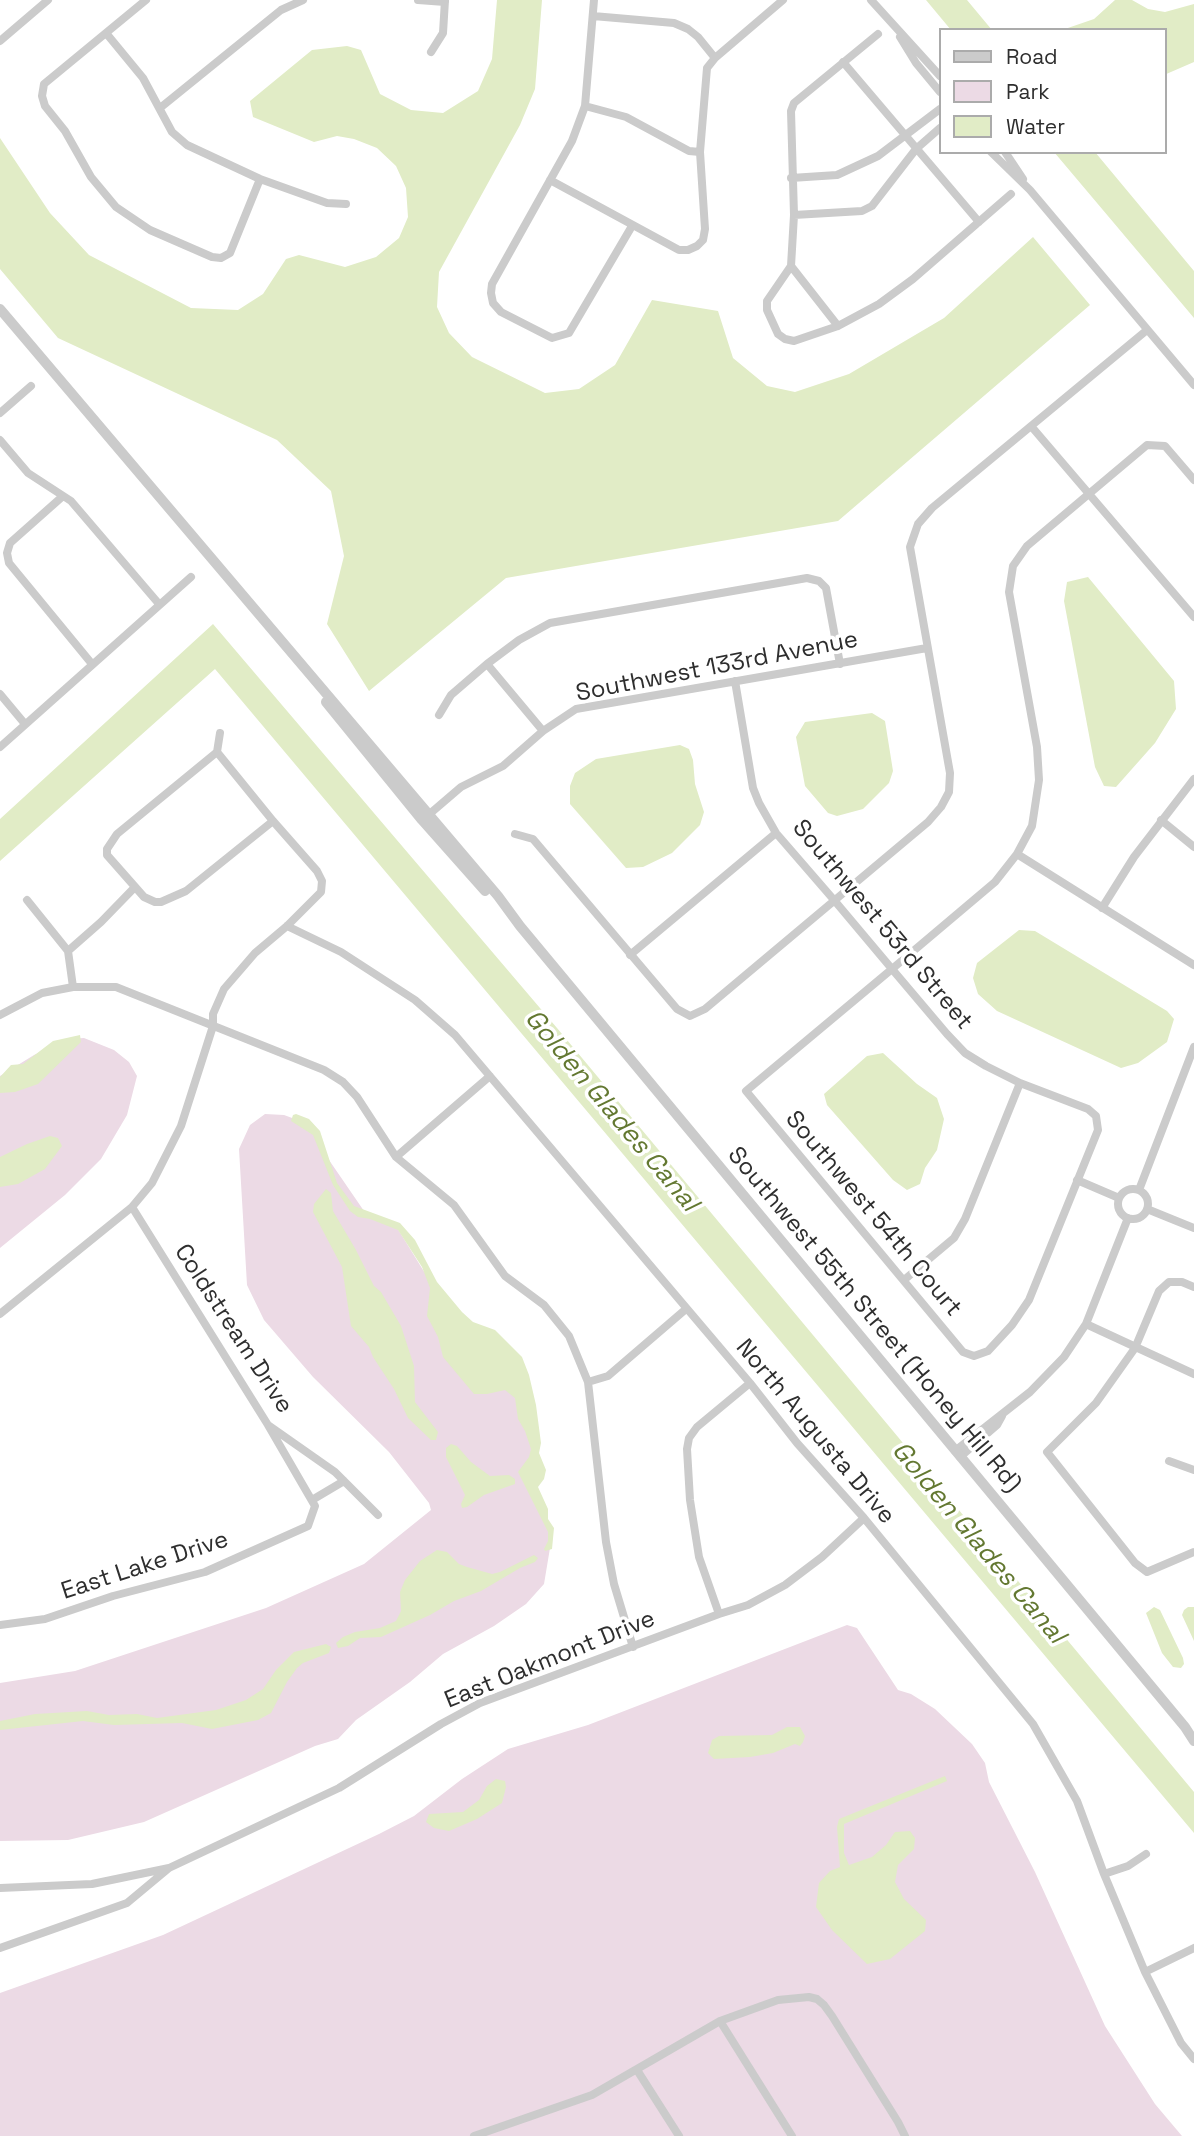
<!DOCTYPE html>
<style>
body{margin:0}
#map{position:relative;width:1194px;height:2136px;overflow:hidden;background:#fff;font-family:"Space Grotesk",sans-serif}
canvas{display:block}
.legend{position:absolute;left:939px;top:28px;width:228px;height:126px;box-sizing:border-box;background:#fff;border:2px solid #ababab;margin:0;padding:9px 12px;list-style:none;font-size:21px;color:#2e2e2e}
.legend li{display:flex;align-items:center;gap:14px;height:35px}
.legend b{width:35px;border:2px solid #ababab}
</style>
<div id="map">
<canvas width="1194" height="2136"></canvas>
<ul class="legend">
<li><b style="height:9px;background:#cbcbcb"></b>Road</li>
<li><b style="height:19px;background:#ecdae5"></b>Park</li>
<li><b style="height:19px;background:#e1ecc6"></b>Water</li>
</ul>
</div>
<script>
const c = document.querySelector('canvas').getContext('2d');
c.lineJoin = 'round';
function fill(path, color) { c.fillStyle = color; c.fill(path, 'evenodd'); }
const toPath = rows => new Path2D(rows.map(r => 'M' + r).join(''));
function stroke(path, color, width, dash) { c.strokeStyle = color; c.lineWidth = width; c.lineCap = dash ? 'butt' : 'round'; c.setLineDash(dash || []); c.stroke(path); }
function write(font, color, halo, rows, align = 'center') {
  c.font = font + ' "Space Grotesk",sans-serif'; c.lineWidth = 7; c.setLineDash([]); c.textBaseline = 'middle'; c.strokeStyle = halo; c.fillStyle = color; for (const [text, x, y, turn = 0] of rows) {
    c.save(); c.translate(x, y); c.rotate((+turn || 0) * Math.PI / 180); c.textAlign = isNaN(turn) ? turn : align; if (halo) c.strokeText(text, 0, 0); c.fillText(text, 0, 0); c.restore();
  }
}
fill(toPath([
 [84,1038,114,1050,129,1062,137,1076,127,1115,101,1159,65,1195,0,1248,0,1076,34,1055,68,1039],
 [265,1114,284,1115,303,1122,318,1137,329,1160,364,1211,396,1226,439,1296,498,1342,534,1432,534,1483,552,1536,544,1584,526,1604,494,1626,443,1654,410,1682,356,1720,338,1739,315,1746,144,1822,68,1840,0,1841,0,1683,75,1671,266,1608,364,1564,431,1510,429,1503,389,1452,313,1377,264,1320,247,1285,239,1149,250,1125],
 [847,1625,857,1628,898,1690,911,1694,935,1709,972,1744,985,1763,989,1782,1035,1872,1105,2026,1155,2104,1182,2136,0,2136,0,1993,163,1935,379,1834,414,1816,462,1779,508,1749,588,1725]
]), '#ecdae5');
fill(toPath([
 [497,0,542,0,535,89,520,125,439,272,437,307,449,333,472,357,545,393,579,389,615,365,652,300,718,311,733,358,767,386,795,392,849,374,944,318,1033,237,1090,305,838,521,506,578,369,691,327,624,344,556,331,491,277,440,58,338,0,269,0,138,50,213,89,255,191,308,238,310,263,294,286,259,299,255,345,267,376,257,399,238,408,217,406,188,396,166,377,148,354,139,337,136,314,142,253,117,250,101,312,50,347,46,361,50,380,94,411,110,443,113,478,91,492,59],
 [926,0,967,0,992,30,951,30],
 [1115,0,1132,0,1148,9,1165,12,1194,4,1194,62,1164,75,1164,30,1062,30,1094,19],
 [1054,152,1095,152,1194,271,1194,318],
 [1088,577,1174,681,1176,709,1155,743,1116,787,1104,786,1095,767,1064,601,1067,582],
 [213,624,557,1028,1194,1792,1194,1833,215,669,0,861,0,819],
 [872,713,885,721,893,771,889,783,863,809,837,816,828,813,805,786,796,737,805,722],
 [680,745,689,749,693,760,695,784,704,812,700,825,672,853,643,867,626,868,570,804,570,786,575,773,596,759],
 [1019,930,1035,931,1167,1011,1174,1019,1167,1042,1138,1063,1121,1068,997,1011,978,994,973,978,977,963],
 [80,1035,81,1042,38,1084,15,1092,0,1093,0,1077,11,1065,23,1064,53,1041],
 [883,1053,917,1084,937,1098,944,1119,937,1150,925,1168,920,1184,907,1190,893,1180,827,1105,824,1094,867,1056],
 [296,1114,309,1119,320,1131,337,1183,354,1206,400,1223,415,1240,437,1282,462,1312,473,1322,495,1330,522,1357,529,1375,536,1405,541,1443,539,1453,546,1470,544,1479,538,1487,548,1509,548,1519,554,1528,552,1549,545,1551,544,1549,548,1541,548,1532,518,1472,529,1457,531,1449,525,1431,518,1419,515,1398,505,1390,487,1394,474,1394,443,1357,438,1337,427,1316,430,1288,422,1267,398,1230,370,1219,358,1217,350,1211,333,1185,313,1135,291,1121,293,1115],
 [50,1136,58,1138,62,1146,45,1169,18,1184,0,1187,0,1157,27,1144],
 [326,1189,331,1193,333,1211,356,1250,374,1286,381,1292,401,1326,414,1366,415,1402,438,1432,436,1440,431,1440,408,1418,394,1389,373,1357,369,1347,351,1326,342,1267,313,1212,314,1204],
 [451,1444,457,1446,471,1462,490,1476,509,1475,515,1479,515,1484,484,1495,467,1507,462,1508,461,1504,465,1495,446,1457,446,1448],
 [437,1550,447,1552,459,1564,467,1567,492,1574,500,1572,534,1555,538,1558,535,1562,520,1568,481,1591,454,1601,430,1615,381,1637,360,1638,348,1646,338,1648,336,1643,343,1637,355,1632,380,1628,396,1621,401,1611,400,1592,405,1580,420,1561],
 [1154,1607,1160,1610,1183,1658,1184,1664,1181,1668,1173,1667,1162,1653,1146,1613],
 [1188,1607,1194,1607,1194,1641,1182,1615,1184,1610],
 [326,1644,331,1647,329,1653,303,1663,297,1668,287,1682,271,1713,258,1720,212,1729,182,1723,114,1725,83,1721,0,1730,0,1721,35,1714,87,1711,109,1715,137,1714,157,1718,216,1710,246,1700,263,1689,276,1670,294,1652],
 [787,1727,800,1727,805,1736,803,1742,800,1746,795,1744,773,1753,750,1757,714,1759,708,1753,712,1740,719,1736,772,1735],
 [945,1776,947,1781,844,1824,844,1853,849,1865,872,1857,886,1845,895,1832,910,1831,915,1838,914,1849,898,1865,895,1882,904,1899,926,1920,925,1931,890,1959,867,1964,832,1930,816,1907,819,1883,830,1871,840,1867,837,1827,839,1819],
 [496,1779,505,1781,506,1787,502,1803,477,1819,449,1831,434,1828,426,1822,429,1814,463,1812,479,1800,487,1786]
]), '#e1ecc6');
stroke(toPath([
 [146,0,44,84,42,96,45,106,65,131,91,177,116,207,150,230,212,257,221,258,230,253,260,179],
 [418,0,445,2],
 [594,0,585,106,572,141,492,284,491,293,493,303,501,312,552,338,569,333,632,226],
 [871,0,940,76],
 [593,16,674,23,688,29,698,37,715,58],
 [106,33,143,78,172,132,187,145,260,179,327,203,346,204],
 [900,37,916,63,940,92],
 [0,41,48,0],
 [431,52,443,33,445,0],
 [843,62,979,222],
 [585,106,626,117,689,151,700,152],
 [160,108,281,10,303,0],
 [991,152,1030,190,1194,385],
 [1005,152,1023,179],
 [791,178,837,175,878,156,940,109],
 [550,180,679,250,688,250,697,246,703,240,705,229,700,152,707,68,715,58,783,0],
 [794,215,862,211,872,206,916,149,940,128],
 [791,266,767,301,767,310,778,334,785,339,794,341,838,326,879,304,913,279,1011,194],
 [791,266,794,215,791,111,794,103,878,34],
 [791,266,838,326],
 [0,413,31,386],
 [1031,426,1194,617],
 [0,440,28,473,71,501,159,604],
 [63,496,10,543,7,553,9,563,92,664],
 [487,664,543,731],
 [735,681,753,788,759,803,776,833,834,900,892,969,947,1034,965,1053,986,1066,1020,1083,1088,1109,1096,1116,1098,1130,1029,1300,1012,1325,988,1351,974,1356,963,1352,746,1091,892,969,995,882,1017,854,1032,826,1039,780,1037,747,1009,592,1013,566,1027,546,1147,445,1165,446,1194,480],
 [0,694,25,724],
 [439,715,451,695,487,664,519,640,550,623,807,578,819,581,826,588,840,664],
 [0,747,191,577],
 [217,752,117,834,107,849,107,855,144,897,155,902,161,902,186,891,273,821],
 [426,817,461,787,503,766,543,731,576,709,927,648],
 [1161,820,1194,847],
 [515,834,533,839,677,1009,690,1016,705,1009,928,822,941,807,949,792,950,773,910,547,918,524,932,508,1147,330],
 [1017,854,1194,965],
 [27,900,68,951,73,987],
 [1102,908,1134,857,1194,779],
 [287,926,341,952,415,1000,455,1035,750,1383,797,1443,864,1518,1033,1724,1077,1801,1104,1874,1145,1972,1181,2043,1194,2059],
 [68,951,101,922,135,887],
 [630,955,776,833],
 [0,1015,42,993,73,987,116,987,324,1070,343,1082,357,1097,396,1157,454,1205,505,1276,544,1305,569,1336,588,1382,606,1542,614,1584,633,1647],
 [396,1157,490,1076],
 [1077,1180,1119,1198],
 '1118 1204a15 15 0 1 1 30 0a15 15 0 1 1-30 0Z',
 [1139,1190,1194,1047],
 [132,1207,268,1425,335,1472,378,1515],
 [1147,1209,1194,1228],
 [904,1280,954,1238,965,1219,1020,1083],
 [1194,1287,1182,1282,1169,1282,1159,1291,1135,1348,1096,1403,1047,1452,1135,1563,1147,1572,1194,1552],
 [0,1314,132,1207,152,1183,181,1126,213,1026,213,1014,224,989,255,953,287,926,321,892,322,881,317,871,273,821,217,752,220,733],
 [1086,1324,1194,1374],
 [588,1382,608,1376,686,1309],
 [955,1451,1030,1392,1064,1357,1086,1324,1128,1218],
 [960,1457,997,1425,1002,1416],
 [1169,1461,1194,1470],
 [312,1500,344,1481],
 [719,1614,699,1557,690,1500,687,1449,689,1438,697,1427,750,1383],
 [0,1625,45,1619,113,1596,205,1572,308,1526,315,1506,268,1425],
 [169,1868,339,1788,441,1724,480,1703,719,1614,748,1605,785,1585,822,1557,864,1518],
 [1104,1874,1128,1866,1146,1854],
 [0,1888,92,1884,169,1868,127,1903,0,1948],
 [1145,1972,1194,1948],
 [720,2021,792,2136],
 [637,2070,679,2136],
 [474,2136,592,2095,720,2021,778,2000,809,1997,817,1999,824,2005,832,2016,898,2122,905,2136]
]), '#cbcbcb', 8);
stroke(toPath([
 [0,309,498,896,520,926,1185,1727,1194,1741],
 [326,702,422,820,485,891]
]), '#cbcbcb', 10);
write('24px', '#2e2e2e', '#fff', [
 ["Southwest 133rd Avenue",717,667,-11],
 ["Southwest 53rd Street",882,925,50],
 ["Southwest 54th Court",873,1214,50],
 ["Southwest 55th Street (Honey Hill Rd)",874,1320,50],
 ["Coldstream Drive",233,1329,57],
 ["North Augusta Drive",815,1432,50],
 ["East Lake Drive",145,1566,-18],
 ["East Oakmont Drive",550,1660,-22]
]);
write('italic 26px', '#637831', '#fff', [
 ["Golden Glades Canal",611,1111,50],
 ["Golden Glades Canal",978,1543,50]
]);
</script>
